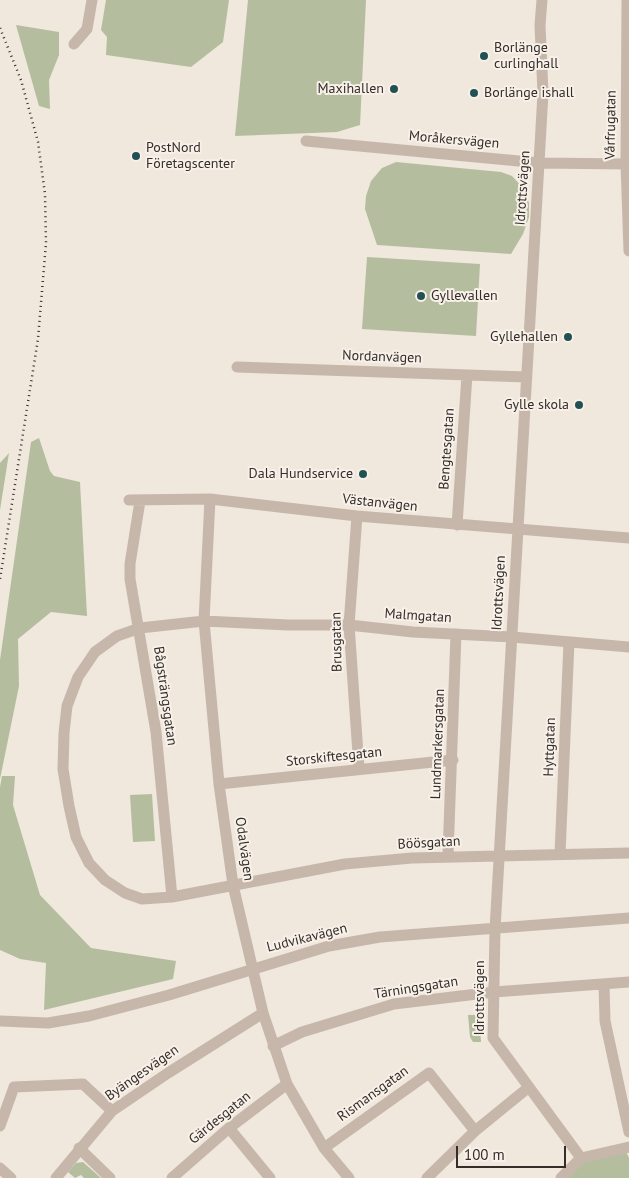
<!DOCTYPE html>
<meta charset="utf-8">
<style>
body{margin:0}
#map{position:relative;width:629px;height:1178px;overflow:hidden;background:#f0e7dd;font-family:"PT Sans",sans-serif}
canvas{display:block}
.scale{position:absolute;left:456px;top:1146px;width:110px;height:22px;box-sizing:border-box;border:2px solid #352d29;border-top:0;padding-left:6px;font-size:15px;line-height:18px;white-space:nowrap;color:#352d29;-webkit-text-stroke:4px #f8f1e9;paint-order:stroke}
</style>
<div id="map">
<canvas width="629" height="1178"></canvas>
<div class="scale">100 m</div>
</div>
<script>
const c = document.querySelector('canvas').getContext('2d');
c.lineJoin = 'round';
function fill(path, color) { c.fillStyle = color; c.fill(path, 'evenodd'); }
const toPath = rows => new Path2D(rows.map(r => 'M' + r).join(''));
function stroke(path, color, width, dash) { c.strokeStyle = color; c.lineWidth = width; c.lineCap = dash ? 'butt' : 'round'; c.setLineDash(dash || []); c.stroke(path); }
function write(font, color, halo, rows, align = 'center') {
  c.font = font + ' "PT Sans",sans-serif'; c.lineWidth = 4; c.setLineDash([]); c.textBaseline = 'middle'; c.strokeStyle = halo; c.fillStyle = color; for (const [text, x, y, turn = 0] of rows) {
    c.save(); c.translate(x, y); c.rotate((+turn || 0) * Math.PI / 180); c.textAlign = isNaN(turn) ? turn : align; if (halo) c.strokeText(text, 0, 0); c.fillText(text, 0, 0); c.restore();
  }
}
fill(toPath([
 [106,0,229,0,223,42,191,67,106,55,107,37,101,30],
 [248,0,366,0,360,125,337,132,235,136],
 [16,25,59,32,59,55,49,80,50,109,39,106],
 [396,162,501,172,512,176,523,188,529,203,529,217,523,234,511,254,377,245,365,209,366,196,371,181,382,168],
 [367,257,480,264,476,336,362,329],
 [39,438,50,471,54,476,80,482,87,616,51,612,18,639,19,686,0,779,0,660,31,442],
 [9,453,0,510,0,463],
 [2,776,15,776,13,805,40,895,91,948,176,961,173,979,44,1010,46,963,20,959,0,950,0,787],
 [152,794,155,841,133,842,130,795],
 [468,1015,479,1015,481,1042,473,1042,470,1037],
 [625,1149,629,1158,629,1178,567,1178,584,1159],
 [83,1162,101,1178,84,1178,81,1175,75,1178,68,1172,76,1163]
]), '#b4be9e');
stroke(toPath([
 [542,0,540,25,543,93,495,929,493,1038,581,1158],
 [627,0,626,164,629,251],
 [74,44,87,29,92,0],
 [306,141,540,163,629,164],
 [237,367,526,377],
 [210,499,204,621,219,784,233,885,263,1013,287,1084,324,1148,349,1178],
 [129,500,210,499,357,516,629,538],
 [140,501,130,564,130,579,156,732,172,897],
 [357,516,349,625,359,768],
 [457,525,467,375],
 [629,647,512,637,413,632,349,625,288,625,204,621,140,628,117,636,95,652,78,677,67,706,64,733,63,769,69,806,76,837,89,863,105,880,125,893,142,899,172,897,345,864,412,858,629,853],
 [219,784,453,760],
 [560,854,569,642],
 [448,855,456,634],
 [604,985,605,1021,629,1132],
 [0,1021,48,1023,89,1016,169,995,329,946,380,937,629,918],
 [273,1046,302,1032,394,1004,494,992,629,982],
 [0,1126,14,1087,83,1084,112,1111],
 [229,1128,270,1178],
 [79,1148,110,1178],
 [324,1148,429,1073,475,1131],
 [0,1168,11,1178],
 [56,1178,112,1111,168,1073,263,1013],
 [172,1178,229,1128,287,1084],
 [427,1178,475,1131,529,1087],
 [561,1178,581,1158,629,1147]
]), '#c7b7aa', 11);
stroke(toPath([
 [0,28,21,80,38,142,45,194,46,243,38,339,0,579]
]), '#352d29', 2.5, [1, 4]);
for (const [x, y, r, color] of [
 [484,56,5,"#225154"],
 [394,89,5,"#225154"],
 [474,93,5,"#225154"],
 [136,156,5,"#225154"],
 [421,296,5,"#225154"],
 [568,337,5,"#225154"],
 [579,405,5,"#225154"],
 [363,474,5,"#225154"]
]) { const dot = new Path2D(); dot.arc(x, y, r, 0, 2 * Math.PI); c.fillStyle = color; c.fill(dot); stroke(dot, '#f8f1e9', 2); }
write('14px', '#352d29', '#f8f1e9', [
 ["Borlänge",494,48],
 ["curlinghall",494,64],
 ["Maxihallen",384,89,"right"],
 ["Borlänge ishall",484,93],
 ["PostNord",146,148],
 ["Företagscenter",146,164],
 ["Gyllevallen",431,296],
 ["Gyllehallen",558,337,"right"],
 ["Gylle skola",569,405,"right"],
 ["Dala Hundservice",353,474,"right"]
], 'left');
write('14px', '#352d29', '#f8f1e9', [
 ["Vårfrugatan",611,125,-89],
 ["Moråkersvägen",454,140,5],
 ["Idrottsvägen",523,188,-86],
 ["Nordanvägen",382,357,2],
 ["Bengtesgatan",447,449,-86],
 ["Västanvägen",380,503,6],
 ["Idrottsvägen",499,593,-87],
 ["Malmgatan",418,616,4],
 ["Brusgatan",337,642,-91],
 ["Bågsträngsgatan",165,696,82],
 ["Lundmarkersgatan",438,744,-88],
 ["Hyttgatan",550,747,-88],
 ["Storskiftesgatan",334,757,-6],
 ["Böösgatan",429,843,-3],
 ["Odalvägen",244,849,82],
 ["Ludvikavägen",307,938,-14],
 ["Tärningsgatan",416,988,-9],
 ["Idrottsvägen",480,998,-90],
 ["Byängesvägen",142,1073,-35],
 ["Rismansgatan",373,1094,-36],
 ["Gärdesgatan",220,1118,-39]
]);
</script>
